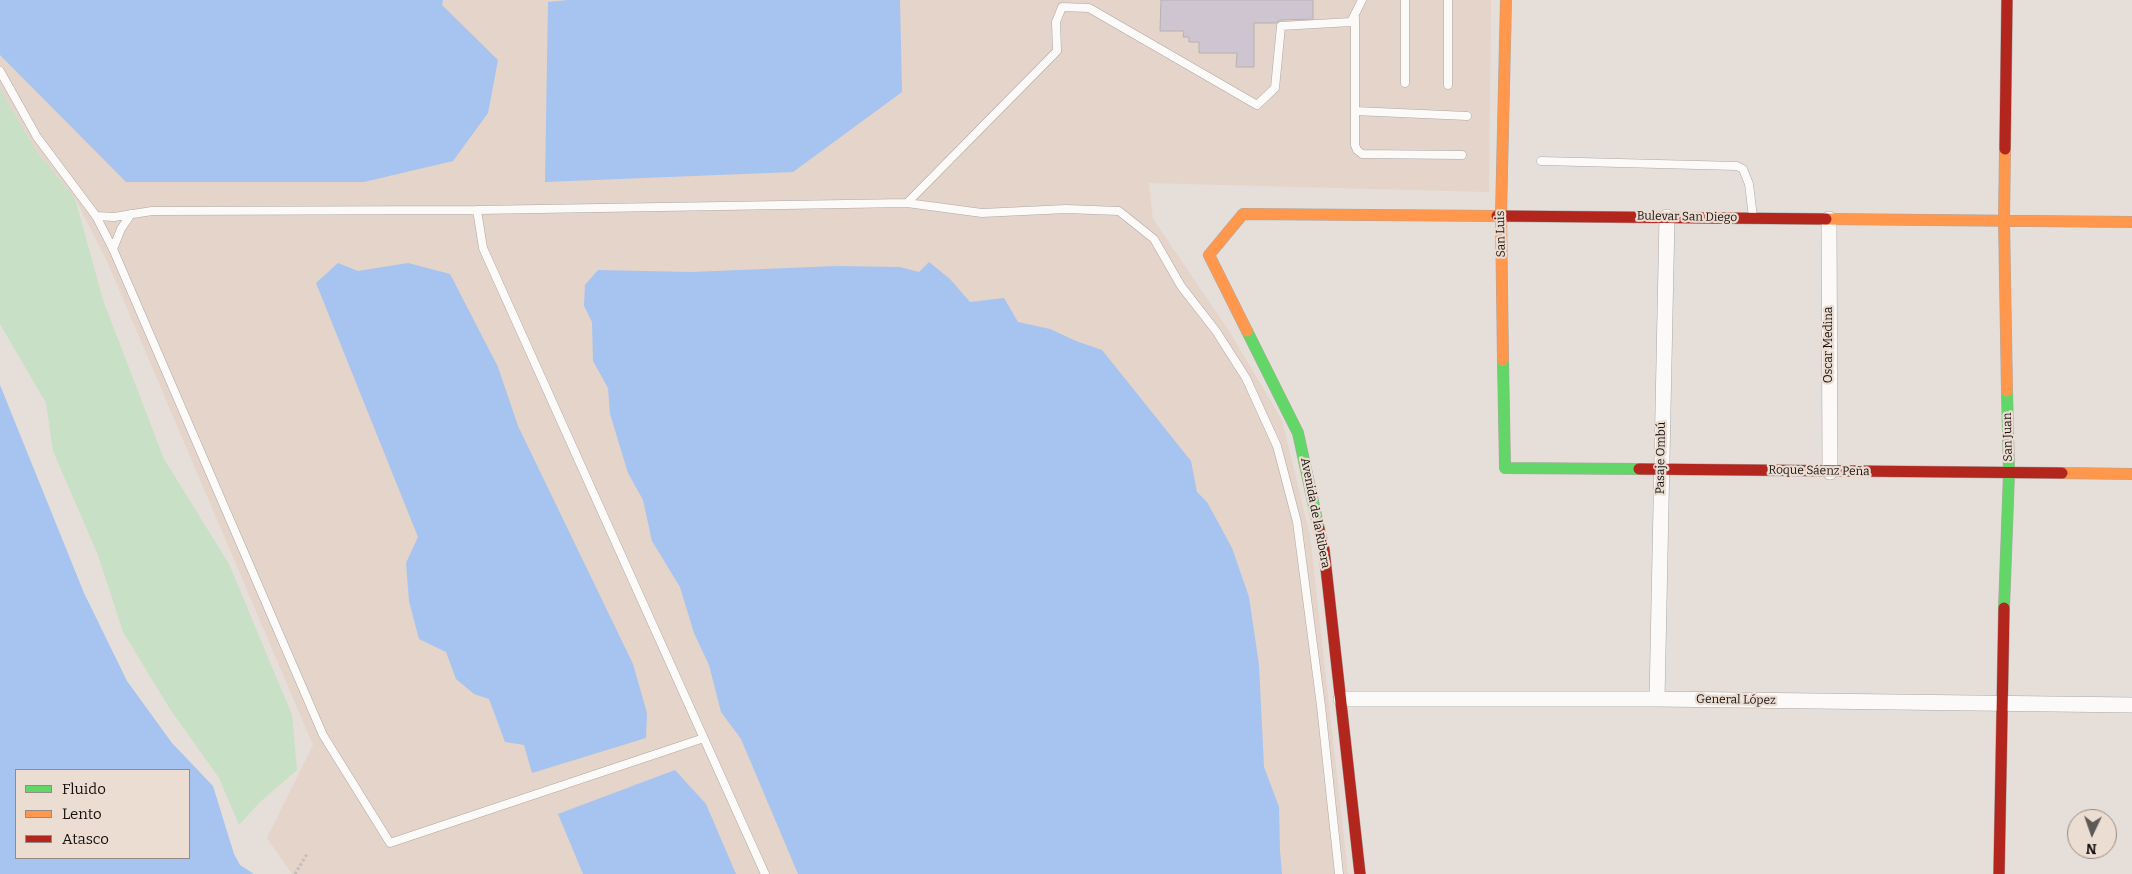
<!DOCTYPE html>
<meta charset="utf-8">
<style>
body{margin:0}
#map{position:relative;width:2132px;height:874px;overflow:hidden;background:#e6ded9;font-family:Bitter,serif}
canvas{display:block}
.legend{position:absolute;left:15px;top:769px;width:175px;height:90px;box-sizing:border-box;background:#ecddd3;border:1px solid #968b84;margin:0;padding:6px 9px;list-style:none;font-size:15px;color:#16110e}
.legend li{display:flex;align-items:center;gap:10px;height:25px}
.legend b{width:25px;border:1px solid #968b84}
.north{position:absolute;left:2067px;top:809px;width:50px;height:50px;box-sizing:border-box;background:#ecddd3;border:1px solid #968b84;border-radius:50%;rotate:183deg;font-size:14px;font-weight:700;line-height:20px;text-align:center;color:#16110e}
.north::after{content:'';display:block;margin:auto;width:18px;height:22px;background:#5f5955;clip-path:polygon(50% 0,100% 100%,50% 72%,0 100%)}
</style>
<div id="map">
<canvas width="2132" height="874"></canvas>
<ul class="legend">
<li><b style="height:6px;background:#63d668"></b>Fluido</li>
<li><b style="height:6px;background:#ff974d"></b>Lento</li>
<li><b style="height:6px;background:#b3261e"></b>Atasco</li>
</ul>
<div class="north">N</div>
</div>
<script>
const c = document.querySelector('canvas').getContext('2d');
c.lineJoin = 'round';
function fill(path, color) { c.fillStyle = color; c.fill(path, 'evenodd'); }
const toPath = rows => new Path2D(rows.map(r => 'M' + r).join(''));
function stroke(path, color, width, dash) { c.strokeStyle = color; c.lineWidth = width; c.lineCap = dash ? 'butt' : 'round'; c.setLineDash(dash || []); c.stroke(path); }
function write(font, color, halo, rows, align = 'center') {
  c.font = font + ' Bitter,serif'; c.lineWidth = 4.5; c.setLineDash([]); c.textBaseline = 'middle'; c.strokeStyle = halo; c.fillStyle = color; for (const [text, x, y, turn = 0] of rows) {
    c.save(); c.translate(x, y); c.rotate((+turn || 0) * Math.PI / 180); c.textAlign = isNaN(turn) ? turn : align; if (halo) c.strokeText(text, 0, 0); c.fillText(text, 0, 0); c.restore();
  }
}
fill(toPath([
 [0,0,1491,0,1489,192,1149,183,1153,219,1229,331,1282,420,1310,536,1348,874,292,874,267,838,313,745,107,261,75,198,37,152,0,89]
]), '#e4d4ca');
fill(toPath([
 [0,89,37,152,75,198,103,300,164,459,229,564,292,715,297,770,260,802,239,825,219,778,170,709,123,632,98,555,53,451,46,403,0,324]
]), '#c8e0c6');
fill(toPath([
 [0,0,443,0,442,5,498,60,488,113,453,161,364,182,126,182,0,55],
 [568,0,900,0,902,92,793,172,545,182,548,2],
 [929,262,950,279,970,302,1004,298,1018,322,1050,329,1076,341,1102,350,1191,461,1197,492,1207,502,1232,548,1249,597,1259,665,1264,767,1279,807,1280,851,1282,874,798,874,741,739,721,712,709,665,694,633,680,587,652,541,643,500,628,473,610,414,608,388,593,361,592,322,584,306,585,285,598,270,691,272,836,266,900,267,919,272],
 [338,263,358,271,408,263,450,274,498,367,518,426,633,664,647,713,646,738,532,773,524,745,505,742,489,699,474,694,456,679,446,652,419,639,409,601,406,563,418,537,316,283],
 [0,385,84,593,127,681,172,743,213,786,234,854,240,865,254,874,0,874],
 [16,770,189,770,189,858,16,858],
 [675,770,706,804,736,874,583,874,558,814]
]), '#a6c4ef');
const building = toPath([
 [1161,0,1313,0,1313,19,1281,20,1276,23,1254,23,1254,67,1236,67,1237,53,1199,53,1199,42,1189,42,1189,37,1183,37,1184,31,1160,31,1161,0]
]);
fill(building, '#cec5d0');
stroke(building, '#b6b2b2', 1);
const lane = toPath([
 [1448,0,1448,85],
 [1355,18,1355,145,1357,150,1362,154,1462,155],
 [0,71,37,137,96,216,113,249,323,735,390,843,704,738],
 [1405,83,1405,0],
 [1355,111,1467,116],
 [1541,161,1737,166,1743,169,1749,184,1753,217],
 [907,203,1057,51,1056,22,1062,7,1089,8,1257,105,1275,88,1281,26,1351,22,1362,0],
 [477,210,483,248,765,874],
 [96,216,114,217,152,211,477,210,907,203,982,213,1066,209,1119,211,1154,239,1181,286,1216,331,1246,378,1277,446,1297,522,1321,706,1339,874],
 [113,249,121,229,131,214]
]);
const street = toPath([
 [1829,219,1830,472],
 [1341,699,1657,699,2132,705],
 [1657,699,1667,217]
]);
const fast = toPath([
 [1247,331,1298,433,1319,529],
 [1503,360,1505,468,1639,469],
 [2004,608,2009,473,2007,391]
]);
const slow = toPath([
 [2005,149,2004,220,2007,391],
 [1826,219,2132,222],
 [1247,331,1209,255,1243,214,1497,216],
 [1503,360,1501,215,1506,0],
 [2062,473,2132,474]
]);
const jam = toPath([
 [2005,149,2007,0],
 [1497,216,1826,219],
 [1639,469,2062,473],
 [1319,529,1324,550,1360,874],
 [1999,874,2004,608]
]);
stroke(lane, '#ada7a3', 9);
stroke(street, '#ada7a3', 16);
stroke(fast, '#ada7a3', 12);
stroke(slow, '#ada7a3', 12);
stroke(jam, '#ada7a3', 12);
stroke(toPath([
 [295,874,307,854]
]), '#c1bebd', 3, [2.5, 2.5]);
stroke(lane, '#fbfaf9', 8);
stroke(street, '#fbfaf9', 15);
stroke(fast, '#63d668', 11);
stroke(slow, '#ff974d', 11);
stroke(jam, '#b3261e', 11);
write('12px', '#16110e', '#ecddd3', [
 ["Bulevar San Diego",1687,217,1],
 ["San Luis",1501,234,-91],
 ["Oscar Medina",1829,345,-90],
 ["San Juan",2008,437,-91],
 ["Pasaje Ombú",1661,458,-89],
 ["Roque Sáenz Peña",1819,471,1],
 ["Avenida de la Ribera",1315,513,79],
 ["General López",1736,700,1]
]);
</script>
